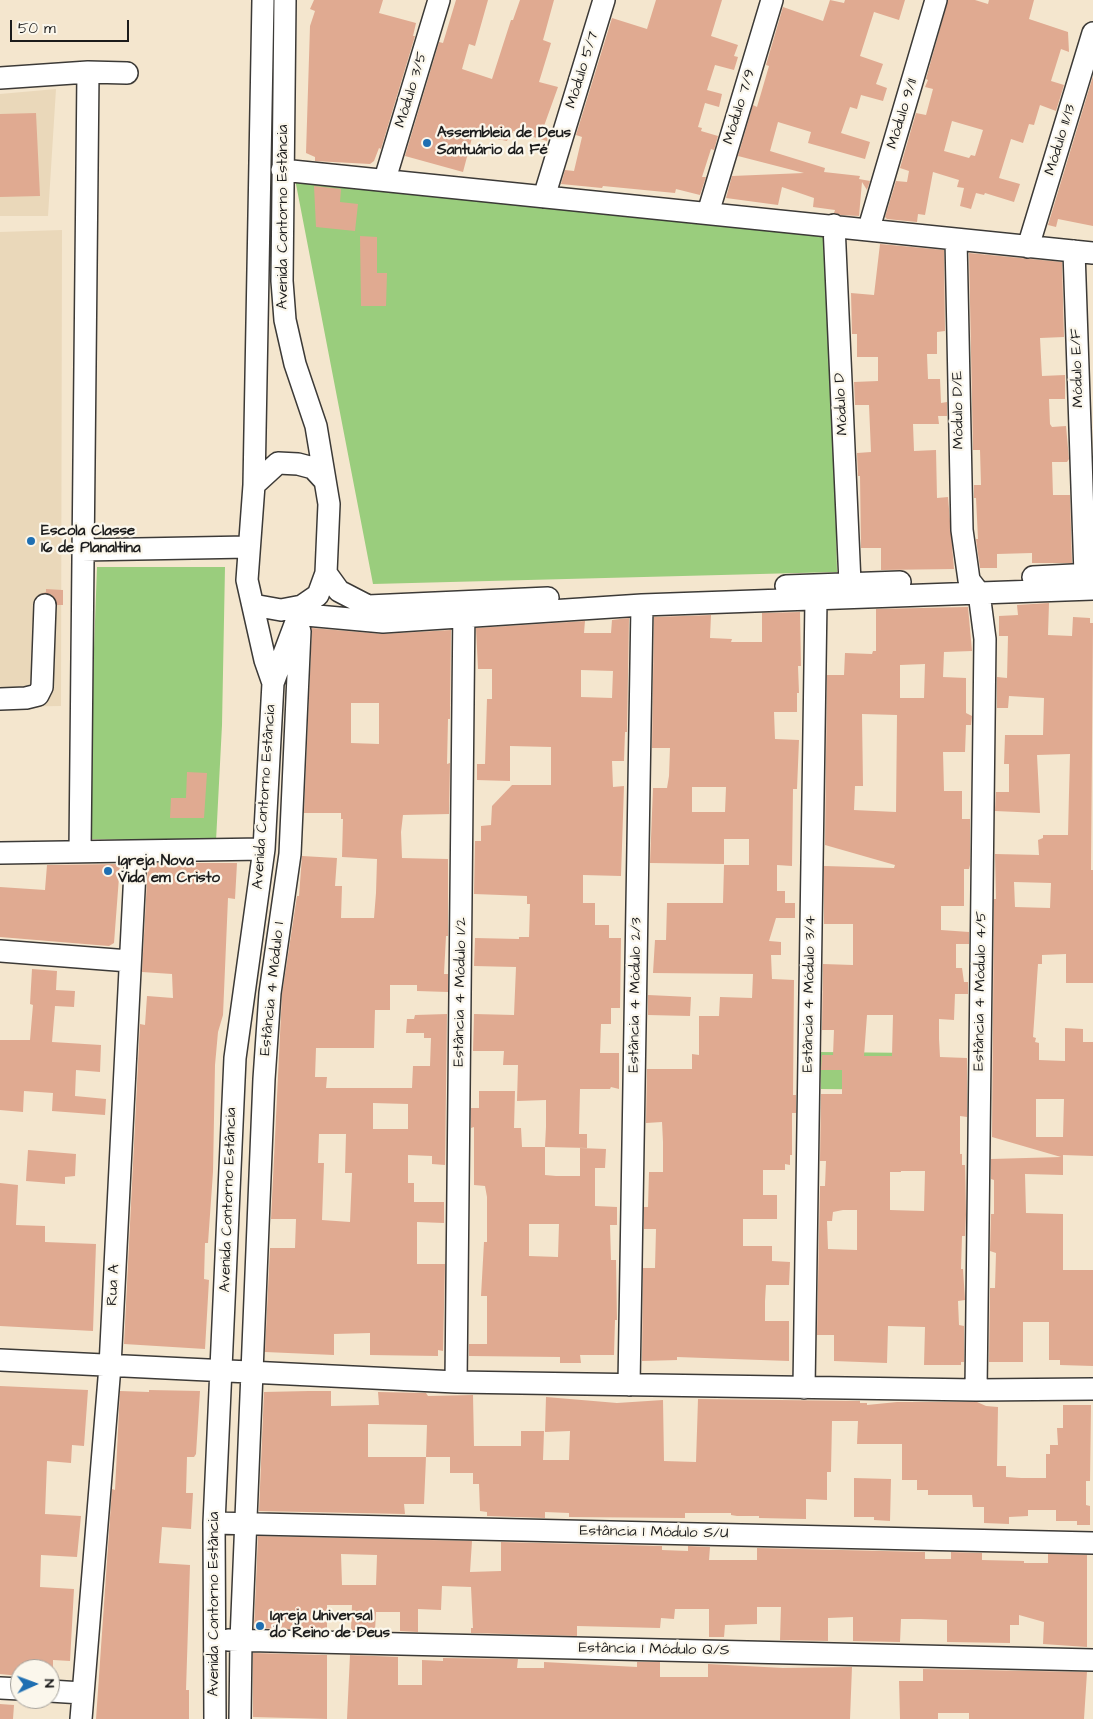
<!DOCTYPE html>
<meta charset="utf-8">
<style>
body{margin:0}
#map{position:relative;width:1093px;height:1719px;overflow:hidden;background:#f4e6ce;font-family:"Architects Daughter",sans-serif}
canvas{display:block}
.north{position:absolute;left:10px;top:1659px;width:50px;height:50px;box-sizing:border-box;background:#fbf7ec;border:1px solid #a29f99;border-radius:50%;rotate:88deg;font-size:14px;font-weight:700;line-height:20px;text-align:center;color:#1c1c1c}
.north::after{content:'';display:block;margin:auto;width:18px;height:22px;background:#1f6fb2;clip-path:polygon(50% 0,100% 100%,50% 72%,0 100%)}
.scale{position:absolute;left:10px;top:20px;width:119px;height:22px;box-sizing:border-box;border:2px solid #1c1c1c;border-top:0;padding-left:6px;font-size:15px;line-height:18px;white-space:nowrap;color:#1c1c1c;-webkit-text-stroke:4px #fbf7ec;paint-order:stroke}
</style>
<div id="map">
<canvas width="1093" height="1719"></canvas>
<div class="north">N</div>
<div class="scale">50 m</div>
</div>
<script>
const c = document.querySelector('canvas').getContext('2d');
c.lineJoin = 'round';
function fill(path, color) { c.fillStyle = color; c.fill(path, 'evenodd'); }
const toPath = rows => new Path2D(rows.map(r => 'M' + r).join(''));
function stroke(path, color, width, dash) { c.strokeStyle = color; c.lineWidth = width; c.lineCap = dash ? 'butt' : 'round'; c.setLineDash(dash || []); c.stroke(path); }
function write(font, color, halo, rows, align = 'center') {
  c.font = font + ' "Architects Daughter",sans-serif'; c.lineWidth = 4.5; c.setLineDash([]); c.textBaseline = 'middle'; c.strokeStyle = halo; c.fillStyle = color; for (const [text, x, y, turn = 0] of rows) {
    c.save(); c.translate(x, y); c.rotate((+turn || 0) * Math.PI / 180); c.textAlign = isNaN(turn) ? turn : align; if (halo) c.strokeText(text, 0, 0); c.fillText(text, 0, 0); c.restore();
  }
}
fill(toPath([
 [56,89,48,216,0,216,0,94],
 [62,230,61,706,0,707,0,232]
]), '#ead8ba');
fill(toPath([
 [295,179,829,231,837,572,373,584],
 [97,567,225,567,222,725,216,841,87,839],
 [820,1052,920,1053,919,1090,821,1089]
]), '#9acd7d');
fill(toPath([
 [314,0,383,0,379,13,416,23,413,36,415,36,381,149,379,148,374,161,370,164,315,161,315,157,306,153,310,26,315,11,310,9],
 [456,0,488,0,475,46,469,44,462,69,492,79,511,20,513,20,520,0,554,0,543,40,551,43,539,82,558,87,544,126,550,128,547,141,513,131,513,133,510,132,507,141,473,134,463,172,405,156,439,42,443,43],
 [656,0,722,0,711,36,738,45,734,56,738,57,734,70,715,65,707,90,722,94,719,107,705,103,698,127,702,128,701,131,718,136,714,150,711,149,702,177,706,177,700,195,676,189,675,193,603,186,602,188,561,184,565,170,574,171,582,137,576,135,612,18,647,29],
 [830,0,844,3,845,0,905,0,899,20,874,12,860,56,883,64,876,84,887,88,883,101,861,95,857,109,850,107,841,133,870,142,865,159,808,143,811,132,778,122,770,151,825,168,824,172,860,176,859,179,870,181,867,190,862,182,859,216,841,215,834,213,835,210,813,207,814,198,782,187,778,205,726,198,732,176,804,173,738,156,753,105,757,107,769,66,766,65,783,7,823,21],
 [948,0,975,0,988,4,989,0,1034,0,1029,19,1068,32,1069,52,1061,49,1051,81,1064,85,1056,111,1040,105,1034,125,1029,124,1023,143,1011,139,999,178,1020,184,1014,202,985,193,984,195,976,193,971,209,960,206,964,188,957,187,959,180,933,172,925,215,918,214,917,222,887,219,885,217,896,181,907,182,909,171,900,168,916,113,926,115,933,89,925,87,928,80,926,79],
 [952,121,983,130,975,156,971,155,969,158,944,151],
 [1093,76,1093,226,1058,219,1056,227,1048,225],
 [36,113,40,196,0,197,0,114],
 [314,186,341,189,340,202,358,204,355,231,316,227],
 [360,236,377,237,377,273,387,273,386,306,361,306],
 [880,244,944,250,945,331,937,332,937,354,927,354,928,379,940,379,941,403,947,402,947,416,938,416,939,424,913,424,914,451,936,450,937,498,948,497,954,569,881,570,881,548,861,548,860,476,858,476,857,453,871,452,869,405,855,405,854,382,878,381,878,357,857,357,857,334,852,334,851,293,874,295],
 [969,253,1062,262,1064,337,1040,338,1042,376,1065,375,1065,399,1049,399,1050,424,1052,427,1066,426,1069,459,1067,462,1052,462,1053,495,1070,495,1072,563,1032,563,1032,553,997,554,997,568,980,568,976,539,978,539,976,498,974,498,974,485,981,485,980,450,973,450],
 [46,589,63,590,63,605,57,605,51,594,40,594,46,592],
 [1049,603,1048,635,1072,636,1073,617,1090,618,1090,623,1093,623,1091,870,1093,870,1093,983,1066,983,1066,954,1042,955,1042,964,1038,964,1033,1037,1036,1038,1035,1042,1039,1043,1039,1060,1065,1061,1065,1028,1083,1029,1083,1042,1093,1042,1093,1156,1063,1155,1063,1175,1025,1174,1026,1213,1063,1214,1063,1270,1093,1270,1093,1366,1060,1365,1060,1360,1049,1360,1049,1322,1023,1322,1023,1362,989,1362,990,1288,995,1288,996,1253,990,1251,991,1214,994,1214,994,1180,991,1179,991,1159,1061,1157,992,1137,994,899,996,899,995,854,1039,855,1038,840,1043,838,1043,835,1068,835,1069,793,1070,754,1037,755,1040,813,995,811,996,792,1009,792,1009,764,1004,764,1005,735,1043,735,1044,698,1009,696,1008,708,997,708,997,677,1007,678,1008,636,999,636,999,616,1018,615,1017,605],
 [1014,882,1051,883,1050,908,1015,907],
 [1036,1099,1064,1099,1063,1137,1036,1137],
 [968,607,972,651,944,652,943,677,966,678,966,713,972,716,971,725,966,725,965,752,943,752,944,791,962,791,962,819,970,819,970,865,969,869,964,869,964,906,941,906,941,930,969,932,969,944,956,944,956,968,962,968,964,982,968,982,968,994,955,994,954,1020,939,1019,939,1039,940,1057,967,1058,967,1117,960,1116,960,1154,962,1154,962,1165,965,1165,966,1215,965,1236,962,1236,961,1269,963,1269,965,1300,958,1301,959,1325,964,1326,964,1362,961,1362,961,1365,924,1365,925,1327,888,1326,887,1363,834,1361,834,1335,817,1335,820,1186,825,1186,826,1161,820,1161,821,1094,842,1094,842,1070,821,1070,822,1055,833,1055,834,1030,822,1030,823,964,853,965,853,924,824,924,824,866,894,868,895,865,825,845,827,675,844,675,845,653,872,654,873,651,876,651,876,609],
 [925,664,924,698,900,698,900,665],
 [862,714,897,715,896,812,854,810,855,786,863,786],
 [867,1015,893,1015,892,1056,864,1056],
 [901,1171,925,1171,924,1211,890,1210,890,1172,901,1172],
 [843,1210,857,1210,857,1250,828,1249,827,1221,832,1221,833,1212],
 [800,612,801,666,798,666,799,693,797,693,797,712,774,712,775,739,799,740,797,789,793,789,792,866,777,865,777,891,785,891,785,903,795,903,795,918,776,918,769,941,781,942,781,955,771,955,772,979,794,980,793,1095,796,1095,796,1113,792,1113,792,1155,790,1155,790,1165,785,1164,785,1170,763,1170,763,1195,777,1195,777,1219,743,1219,743,1246,772,1246,772,1261,790,1262,789,1285,766,1285,765,1301,765,1321,789,1321,789,1361,677,1357,677,1360,642,1361,643,1268,655,1268,656,1229,644,1229,644,1207,648,1207,649,1172,663,1172,663,1142,662,1122,646,1123,647,1069,692,1069,692,1054,699,1055,699,1016,719,1016,720,997,752,998,753,974,653,973,655,940,666,940,667,903,723,903,724,865,749,865,749,839,724,839,724,864,650,863,653,788,667,788,669,776,670,748,652,748,654,617,711,615,710,638,732,639,731,642,762,642,762,613],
 [692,787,726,787,725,812,692,812],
 [629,618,627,732,625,732,624,761,612,761,613,787,624,786,621,876,583,875,583,903,595,903,595,925,609,925,609,938,621,938,620,1008,611,1008,611,1024,601,1024,600,1053,619,1053,619,1089,611,1087,610,1089,580,1089,579,1134,587,1134,587,1148,545,1147,545,1175,556,1176,580,1176,580,1148,606,1149,605,1168,595,1168,595,1206,617,1207,617,1225,610,1225,611,1260,616,1260,617,1320,615,1320,614,1355,580,1355,581,1363,560,1363,560,1357,469,1356,469,1344,487,1344,487,1296,481,1296,484,1242,487,1242,487,1197,485,1186,474,1185,474,1127,471,1128,471,1108,479,1108,479,1091,515,1091,514,1128,521,1128,522,1147,545,1147,546,1127,546,1100,517,1101,518,1065,503,1065,504,1051,473,1051,474,1014,514,1015,516,967,474,966,475,938,519,939,519,937,529,937,530,904,527,904,527,896,474,894,475,841,481,841,481,826,491,825,492,806,512,785,551,785,551,747,510,746,510,781,477,780,477,764,485,764,487,699,492,699,492,669,478,669,476,628,585,621,584,633,611,633,612,620],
 [581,670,613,671,612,698,581,697],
 [529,1224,559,1224,558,1257,529,1256],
 [312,628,382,634,451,630,450,719,448,719,447,764,450,763,449,814,403,815,401,832,402,858,448,859,448,936,446,936,444,974,448,974,448,992,417,991,417,985,390,985,390,1010,375,1010,374,1048,316,1048,315,1077,327,1077,326,1088,412,1088,413,1066,430,1066,431,1038,424,1038,424,1033,406,1033,407,1019,414,1019,415,1015,447,1014,445,1165,432,1164,432,1156,408,1155,408,1183,414,1183,414,1202,444,1202,444,1223,417,1222,417,1264,445,1264,443,1351,438,1350,438,1356,370,1355,370,1333,334,1334,334,1355,265,1352,270,1248,295,1248,296,1219,271,1219,282,994,297,896,299,896,302,856,337,858,335,886,342,886,341,918,374,918,376,893,377,859,342,857,343,819,341,819,341,813,304,813],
 [351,703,379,703,379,744,351,743],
 [373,1103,408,1104,408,1129,373,1129],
 [319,1134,346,1134,345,1173,352,1173,350,1222,322,1220,324,1163,318,1163],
 [187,772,207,773,204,818,170,818,171,798,186,798],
 [148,863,237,863,235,899,228,898,223,1015,218,1032,215,1065,213,1172,208,1243,205,1243,204,1279,209,1280,205,1349,124,1344,140,1024,145,1025,147,996,173,998,172,974,142,972],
 [120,864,114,943,109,946,0,937,0,887,45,890,47,865],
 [32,969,57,971,56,990,75,991,74,1007,55,1006,52,1042,101,1045,100,1072,76,1070,75,1096,106,1099,105,1115,52,1111,53,1093,24,1091,23,1112,0,1110,0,1040,30,1040,33,1005,30,1004],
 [648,995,691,997,690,1016,648,1015],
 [28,1150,76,1154,75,1176,65,1177,65,1184,26,1181],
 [0,1183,18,1185,16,1225,45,1226,45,1242,96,1244,93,1331,0,1326],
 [0,1386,88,1390,84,1446,72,1445,71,1463,47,1461,45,1514,81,1516,77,1557,41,1555,40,1587,74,1589,70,1661,53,1660,53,1669,20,1669,20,1676,0,1674],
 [149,1390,200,1391,196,1454,194,1457,187,1457,186,1493,193,1493,191,1529,162,1527,159,1563,190,1565,186,1690,189,1690,189,1719,96,1719,112,1489,115,1490,120,1391,149,1392],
 [309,1391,331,1391,331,1406,379,1405,378,1392,426,1393,428,1396,473,1395,474,1446,521,1446,521,1431,544,1431,543,1460,569,1460,570,1431,545,1432,546,1397,617,1403,663,1400,664,1461,696,1462,698,1399,860,1401,860,1403,867,1403,867,1405,897,1402,977,1402,986,1406,998,1407,997,1466,1006,1466,1006,1477,1021,1478,1046,1478,1046,1454,1050,1454,1050,1445,1058,1445,1057,1428,1063,1428,1063,1405,1091,1405,1090,1481,1086,1481,1086,1505,1090,1506,1090,1525,1077,1525,1077,1521,1056,1521,1056,1510,1028,1510,1028,1516,1009,1517,1009,1524,984,1523,984,1507,973,1507,972,1495,928,1495,928,1490,917,1490,917,1480,902,1480,902,1444,857,1444,858,1421,832,1421,831,1472,827,1472,827,1500,806,1499,806,1519,759,1518,759,1516,737,1516,731,1515,731,1513,685,1513,685,1518,569,1517,569,1513,545,1512,545,1518,487,1516,487,1512,480,1511,479,1484,473,1484,473,1473,450,1473,450,1457,426,1457,424,1504,404,1504,405,1514,259,1511,264,1392],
 [368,1424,427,1425,426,1457,368,1457],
 [854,1478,891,1479,890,1521,874,1520,874,1517,854,1517],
 [258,1536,472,1541,470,1572,501,1571,501,1542,662,1546,662,1550,688,1551,688,1546,710,1547,709,1560,757,1560,757,1548,925,1552,925,1559,951,1559,951,1552,982,1553,982,1560,1024,1561,1024,1563,1048,1563,1048,1554,1087,1555,1087,1647,1043,1644,1044,1622,1019,1615,1019,1625,1010,1625,1010,1643,947,1642,947,1620,921,1619,901,1619,900,1642,853,1641,853,1617,828,1618,828,1641,780,1640,781,1607,757,1607,757,1624,725,1625,724,1637,709,1637,709,1609,675,1609,674,1619,661,1618,660,1628,577,1626,577,1636,471,1633,471,1628,473,1628,471,1587,442,1586,441,1610,418,1609,418,1632,400,1631,400,1612,376,1612,375,1631,351,1630,352,1605,327,1605,327,1630,254,1628],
 [341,1554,377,1555,376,1585,342,1585],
 [253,1653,327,1655,327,1719,253,1717],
 [350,1655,398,1657,398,1685,422,1685,422,1660,443,1661,443,1658,518,1659,517,1668,544,1668,544,1662,637,1667,637,1662,660,1662,660,1677,708,1677,708,1664,783,1668,852,1667,850,1719,347,1719],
 [923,1669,1087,1672,1084,1719,969,1719,969,1713,938,1713,938,1719,900,1719,899,1681,923,1681],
 [0,1704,14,1705,13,1719,0,1719]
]), '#e0aa91');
const minor = toPath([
 [263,0,254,485,247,580,265,660,273,683],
 [0,78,88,72,127,73],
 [282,170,1093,253],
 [385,179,439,0],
 [544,197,604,0],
 [708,213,772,0],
 [834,225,850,583],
 [869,228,936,0],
 [956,239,962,530,969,580,979,593,985,639,976,1390],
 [1028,247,1093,33],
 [1074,251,1085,575],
 [254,485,278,463,298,464,313,468,325,481],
 [82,550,248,547],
 [326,573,339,591,368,606,548,598],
 [1033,577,1093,574],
 [786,586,900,582],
 [253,605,281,610,302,606],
 [302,606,306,615,383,622,642,605,1093,589],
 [0,699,26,698,38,695,42,687,45,605],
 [80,852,88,72],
 [0,853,264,849],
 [0,951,129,961],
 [0,1360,456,1382,976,1390,1093,1389],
 [456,1382,464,605],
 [629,1385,642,605],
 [804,1388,816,600],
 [214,1523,1093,1543],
 [228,1640,1093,1660],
 [0,1688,20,1689],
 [50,1691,82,1693],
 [81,1719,110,1366,136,851],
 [215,1719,214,1523,235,1058,264,849,273,683,302,606,318,595,326,573,329,504,316,426,295,364,285,320,282,281,285,0],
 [240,1719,241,1640,264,1079,270,993,290,854,300,631]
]);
stroke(minor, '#3c3a37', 24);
stroke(minor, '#fff', 21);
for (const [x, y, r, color] of [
 [427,143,5,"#1f6fb2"],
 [31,541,5,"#1f6fb2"],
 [108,871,5,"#1f6fb2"],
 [260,1626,5,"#1f6fb2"]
]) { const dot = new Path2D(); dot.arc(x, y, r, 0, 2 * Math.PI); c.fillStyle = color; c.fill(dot); stroke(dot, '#fbf7ec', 2); }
write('15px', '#1c1c1c', '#fbf7ec', [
 ["Módulo 5/7",583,70,-73],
 ["Módulo 3/5",412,90,-73],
 ["Módulo 7/9",740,107,-73],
 ["Módulo 9/11",903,114,-73],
 ["Módulo 11/13",1061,140,-73],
 ["Avenida Contorno Estância",284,217,-90],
 ["Módulo E/F",1078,368,-92],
 ["Módulo D",842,404,-93],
 ["Módulo D/E",959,410,-91],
 ["Avenida Contorno Estância",265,797,-86],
 ["Estância 4 Módulo 1",273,989,-84],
 ["Estância 4 Módulo 4/5",981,991,-89],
 ["Estância 4 Módulo 1/2",461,992,-89],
 ["Estância 4 Módulo 3/4",810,994,-89],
 ["Estância 4 Módulo 2/3",636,995,-89],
 ["Avenida Contorno Estância",229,1200,-88],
 ["Rua A",114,1285,-87],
 ["Estância 1 Módulo S/U",654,1533,1],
 ["Avenida Contorno Estância",215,1604,-90],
 ["Estância 1 Módulo Q/S",654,1650,1]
]);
write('bold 15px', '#1c1c1c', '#fbf7ec', [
 ["Assembleia de Deus",437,134],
 ["Santuário da Fé",437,151],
 ["Escola Classe",41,532],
 ["16 de Planaltina",41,549],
 ["Igreja Nova",118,862],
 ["Vida em Cristo",118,879],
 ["Igreja Universal",270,1617],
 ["do Reino de Deus",270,1634]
], 'left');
</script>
